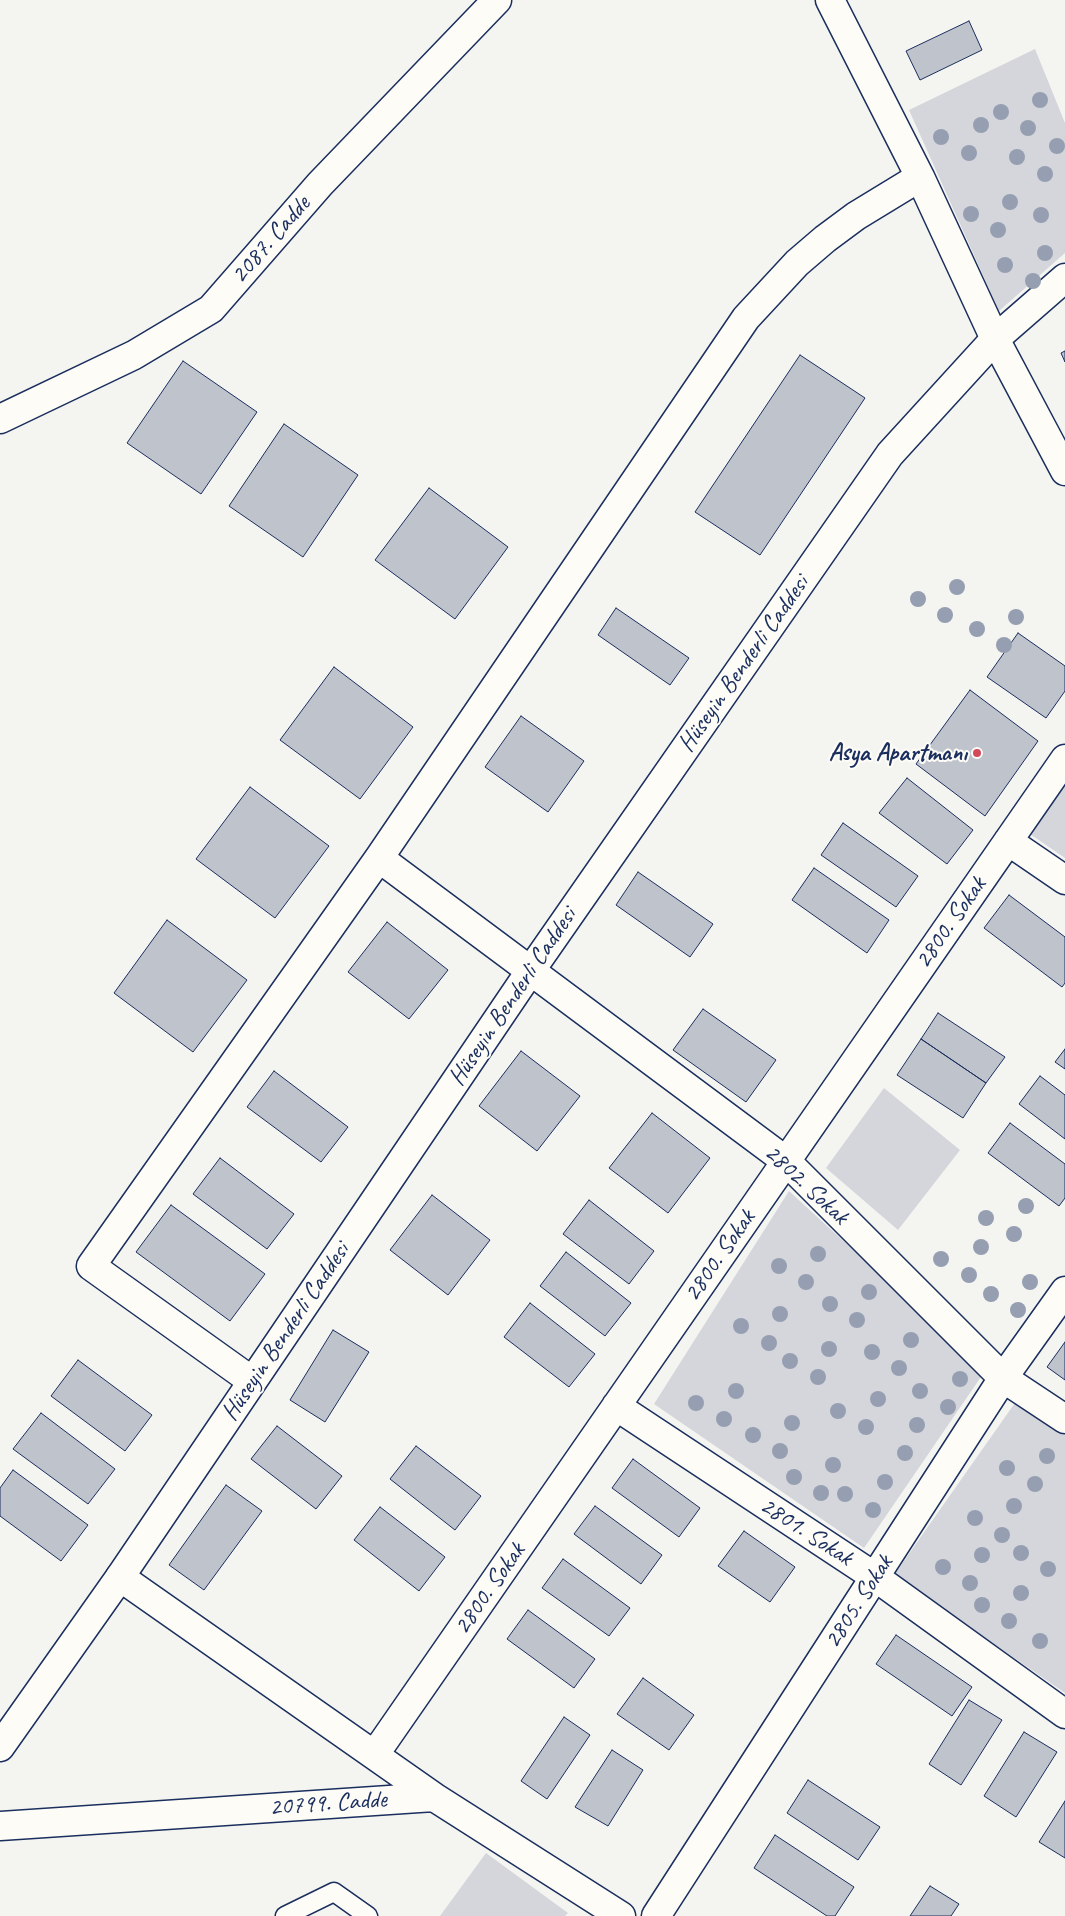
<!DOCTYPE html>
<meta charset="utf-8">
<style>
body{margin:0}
canvas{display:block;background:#f4f4f1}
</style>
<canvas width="1065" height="1916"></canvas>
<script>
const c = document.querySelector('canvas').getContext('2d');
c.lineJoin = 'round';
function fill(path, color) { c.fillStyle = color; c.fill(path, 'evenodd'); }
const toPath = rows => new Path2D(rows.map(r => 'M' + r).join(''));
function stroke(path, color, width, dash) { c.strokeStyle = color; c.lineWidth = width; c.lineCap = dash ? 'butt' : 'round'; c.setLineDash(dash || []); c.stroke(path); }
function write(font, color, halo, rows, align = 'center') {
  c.font = font + ' Caveat,sans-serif'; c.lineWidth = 4; c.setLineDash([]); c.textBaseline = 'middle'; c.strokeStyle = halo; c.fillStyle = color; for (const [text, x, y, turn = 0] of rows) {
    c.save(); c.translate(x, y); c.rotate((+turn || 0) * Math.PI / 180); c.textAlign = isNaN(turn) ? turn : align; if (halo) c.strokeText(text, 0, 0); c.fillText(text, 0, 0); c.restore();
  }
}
fill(toPath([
 [1035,49,1065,123,1065,253,999,311,909,110],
 [1065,784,1065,858,1030,834],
 [884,1088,960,1150,898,1230,826,1168],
 [789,1191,985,1371,864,1548,654,1404],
 [1017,1400,1065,1435,1065,1693,894,1575],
 [486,1853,568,1913,565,1916,440,1916]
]), '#d4d6db');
const building = toPath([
 [969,21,982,50,920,80,906,51,969,21],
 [1065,351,1065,362,1061,353,1065,351],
 [800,355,865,398,760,555,695,512,800,355],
 [183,361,257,412,201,494,127,443,183,361],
 [284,424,358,475,303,557,229,506,284,424],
 [429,488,508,547,455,619,375,560,429,488],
 [616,608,689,658,670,685,598,635,616,608],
 [1018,633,1065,666,1065,691,1046,718,987,677,1018,633],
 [334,667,413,727,360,799,280,740,334,667],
 [970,690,1038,741,985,816,916,764,970,690],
 [521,716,584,761,548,812,485,767,521,716],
 [907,778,973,830,947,864,879,813,907,778],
 [250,787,329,846,275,918,196,859,250,787],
 [843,823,918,876,896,907,821,855,843,823],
 [814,868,889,920,867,953,792,900,814,868],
 [638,872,713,924,690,957,616,905,638,872],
 [1009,895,1065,937,1065,983,1062,987,984,928,1009,895],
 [167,920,247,980,193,1052,114,993,167,920],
 [387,922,448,970,409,1019,348,972,387,922],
 [703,1009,776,1060,746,1102,673,1050,703,1009],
 [938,1013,1005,1057,986,1083,921,1039,938,1013],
 [921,1039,986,1083,963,1118,897,1075,921,1039],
 [1065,1049,1065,1069,1055,1062,1065,1049],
 [521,1051,580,1096,537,1151,479,1106,521,1051],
 [274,1071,348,1127,321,1162,247,1107,274,1071],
 [1040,1076,1065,1095,1065,1139,1019,1104,1040,1076],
 [652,1113,710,1158,668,1213,609,1168,652,1113],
 [1010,1123,1065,1164,1065,1198,1059,1206,988,1153,1010,1123],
 [220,1158,294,1214,267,1249,193,1194,220,1158],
 [432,1195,490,1240,448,1295,390,1250,432,1195],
 [589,1200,654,1251,629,1284,563,1234,589,1200],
 [171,1205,265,1274,230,1321,136,1252,171,1205],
 [566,1252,631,1303,605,1336,540,1286,566,1252],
 [530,1303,595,1354,569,1387,504,1337,530,1303],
 [333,1330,369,1352,325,1422,290,1400,333,1330],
 [1065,1342,1065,1380,1047,1367,1065,1342],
 [78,1360,152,1415,125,1451,51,1396,78,1360],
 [41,1413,115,1469,88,1504,13,1449,41,1413],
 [277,1426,342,1476,316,1509,251,1459,277,1426],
 [416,1446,481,1496,455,1530,390,1479,416,1446],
 [633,1459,700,1508,679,1537,612,1488,633,1459],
 [13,1470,88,1525,61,1561,0,1516,0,1488,13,1470],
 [226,1485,262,1511,204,1590,169,1565,226,1485],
 [595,1506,662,1555,641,1584,574,1534,595,1506],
 [380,1507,445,1557,419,1591,354,1540,380,1507],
 [744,1531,795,1567,770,1602,718,1566,744,1531],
 [563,1559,630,1608,609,1636,542,1588,563,1559],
 [528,1610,595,1659,574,1688,507,1639,528,1610],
 [896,1635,972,1687,952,1716,876,1664,896,1635],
 [643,1678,694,1715,669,1750,617,1714,643,1678],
 [969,1700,1002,1720,961,1785,929,1764,969,1700],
 [564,1717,590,1735,547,1799,521,1781,564,1717],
 [1024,1732,1057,1752,1016,1817,984,1796,1024,1732],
 [612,1750,643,1770,608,1826,575,1807,612,1750],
 [808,1780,880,1827,858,1860,787,1813,808,1780],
 [1065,1801,1065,1858,1039,1842,1065,1801],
 [775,1835,854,1887,835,1916,827,1916,754,1868,775,1835],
 [930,1886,959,1904,951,1916,910,1916,930,1886]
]);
fill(building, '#bfc3cc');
stroke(building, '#1b2f5e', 1);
const service = toPath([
 [285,1916,334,1892,368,1916]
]);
const minor = toPath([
 [830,0,920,177,995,339],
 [0,419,134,355,211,309,320,184,497,0],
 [1008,841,1065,880],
 [379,858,786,1161,1003,1378,1065,1419],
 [252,1381,91,1266,379,858,746,318,797,263,825,239,856,216,920,177],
 [616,1406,875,1577,1065,1714],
 [120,1577,434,1797],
 [375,1754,1065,759],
 [0,1826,434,1797,621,1916],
 [656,1916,1003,1378,1065,1291]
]);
const tertiary = toPath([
 [995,339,1065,471]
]);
const secondary = toPath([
 [0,1747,120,1577,531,970,890,454,995,339,1065,278]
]);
stroke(service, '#1b2f5e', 21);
stroke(minor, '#1b2f5e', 31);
stroke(tertiary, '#1b2f5e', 31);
stroke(secondary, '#1b2f5e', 31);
stroke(service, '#fdfcf7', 18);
stroke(minor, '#fdfcf7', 28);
stroke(tertiary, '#fdfcf7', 28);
stroke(secondary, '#fdfcf7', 28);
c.fillStyle = '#969fb1';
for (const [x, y] of [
 [1040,100],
 [1001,112],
 [981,125],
 [1028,128],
 [941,137],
 [1057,146],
 [969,153],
 [1017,157],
 [1045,174],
 [1010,202],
 [971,214],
 [1041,215],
 [998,230],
 [1045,253],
 [1005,265],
 [1033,281],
 [957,587],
 [918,599],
 [945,615],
 [1016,617],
 [977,629],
 [1004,645],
 [1026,1206],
 [986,1218],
 [1014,1234],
 [981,1247],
 [818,1254],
 [941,1259],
 [779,1266],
 [969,1275],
 [806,1282],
 [1030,1282],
 [869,1292],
 [991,1294],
 [830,1304],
 [1018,1310],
 [780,1314],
 [857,1320],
 [741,1326],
 [911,1340],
 [769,1343],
 [829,1349],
 [872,1352],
 [790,1361],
 [899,1368],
 [818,1377],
 [960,1379],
 [736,1391],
 [920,1391],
 [878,1399],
 [696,1403],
 [948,1407],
 [838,1411],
 [724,1419],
 [792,1423],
 [917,1425],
 [866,1427],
 [753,1435],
 [780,1451],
 [905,1453],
 [1047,1456],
 [833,1465],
 [1007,1468],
 [794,1477],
 [885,1482],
 [1035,1484],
 [821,1493],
 [845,1494],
 [1014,1506],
 [873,1510],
 [975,1518],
 [1002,1535],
 [1021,1553],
 [982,1555],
 [943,1567],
 [1048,1569],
 [970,1583],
 [1021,1593],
 [982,1605],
 [1009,1621],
 [1040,1641]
]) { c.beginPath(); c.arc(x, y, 8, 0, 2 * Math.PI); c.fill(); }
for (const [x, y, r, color] of [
 [977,753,5,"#d1495b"]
]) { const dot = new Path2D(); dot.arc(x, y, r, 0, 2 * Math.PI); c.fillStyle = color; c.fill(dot); stroke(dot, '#fdfcf7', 2); }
write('25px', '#1b2f5e', '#fdfcf7', [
 ["2087. Cadde",271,240,-49],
 ["Hüseyin Benderli Caddesi",744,664,-55],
 ["2800. Sokak",951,923,-55],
 ["Hüseyin Benderli Caddesi",513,997,-56],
 ["2802. Sokak",806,1185,43],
 ["2800. Sokak",720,1256,-55],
 ["Hüseyin Benderli Caddesi",286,1332,-56],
 ["2801. Sokak",806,1532,33],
 ["2800. Sokak",490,1589,-55],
 ["2805. Sokak",859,1602,-57],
 ["20799. Cadde",328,1804,-4]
]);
write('bold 25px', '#1b2f5e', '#fdfcf7', [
 ["Asya Apartmanı",967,753]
], 'right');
</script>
